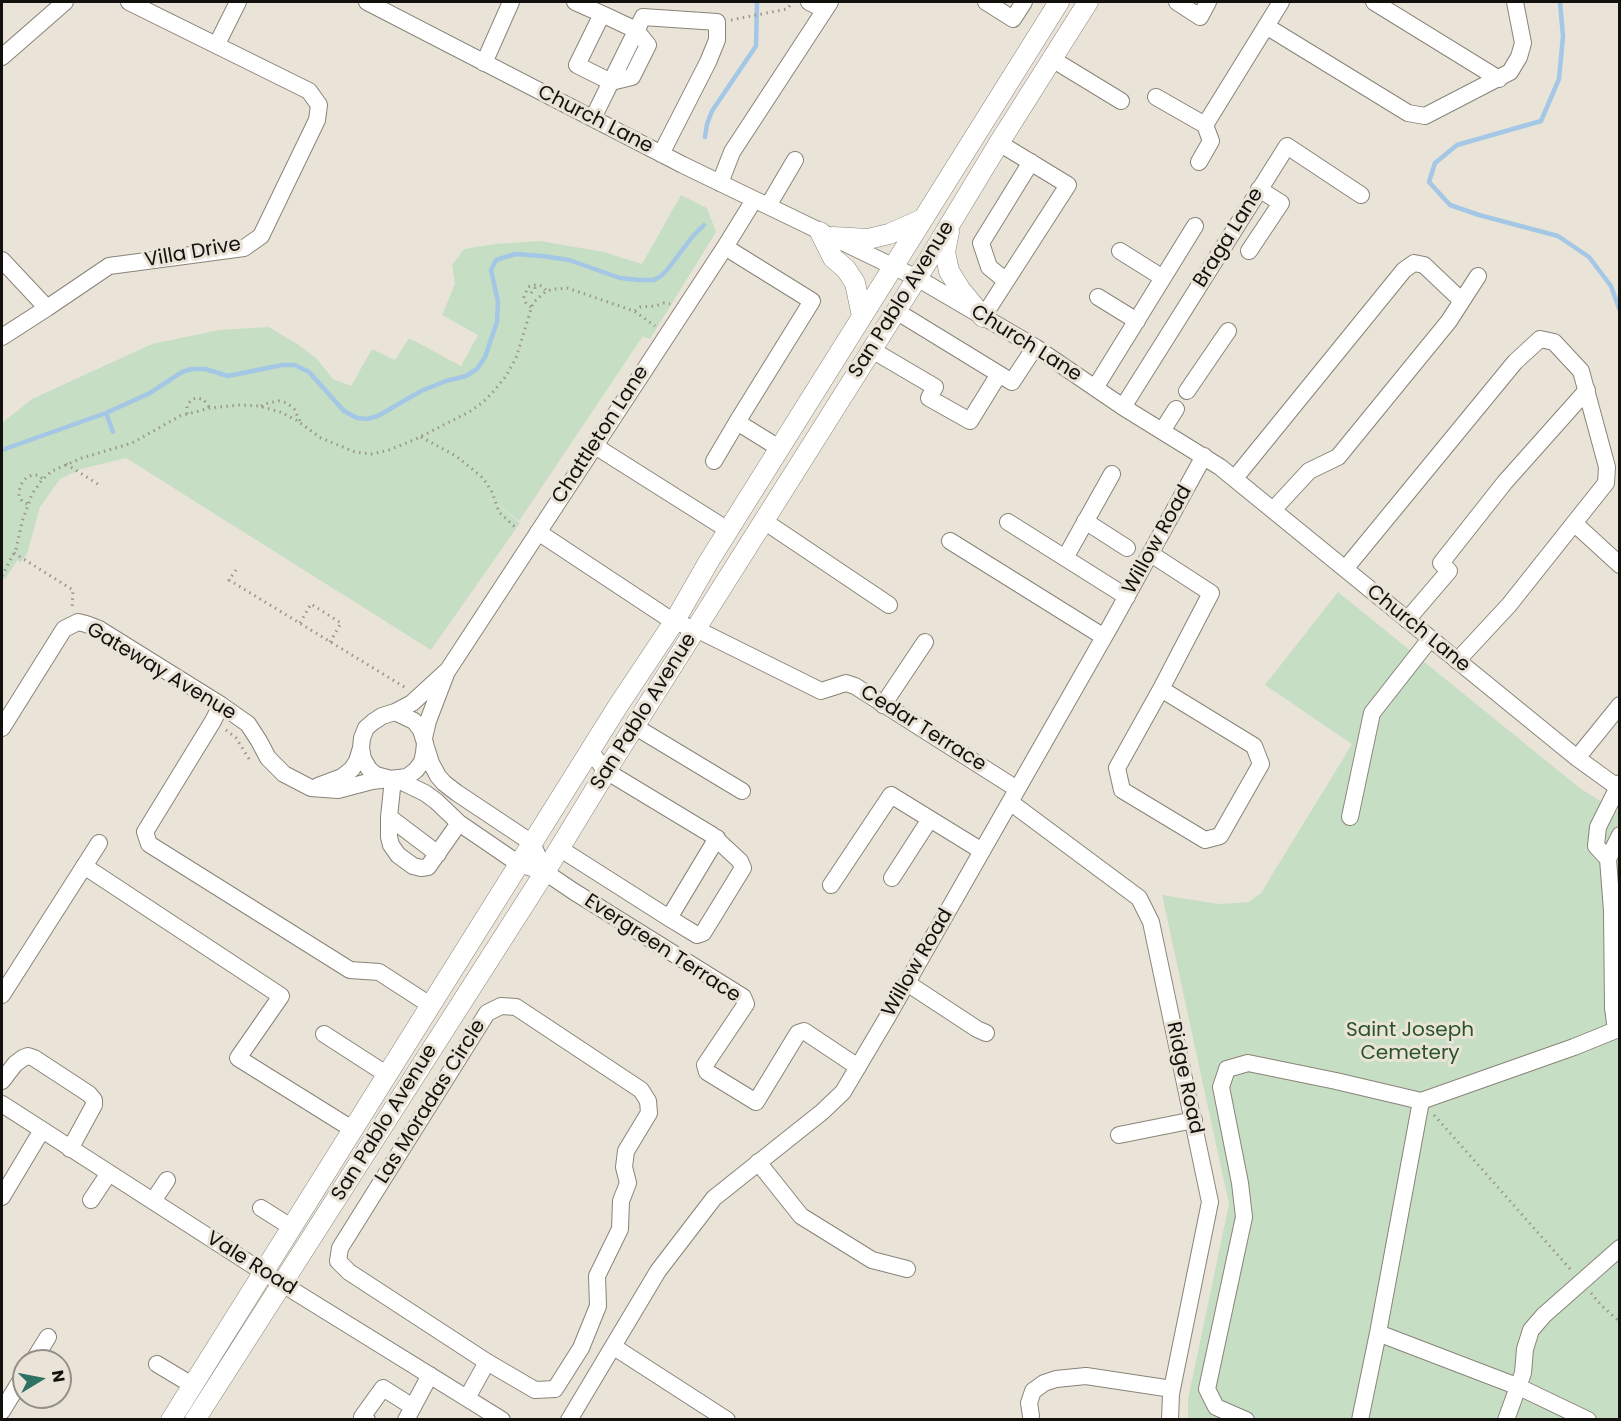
<!DOCTYPE html>
<style>
body{margin:0}
#map{position:relative;width:1621px;height:1421px;overflow:hidden;background:#eae4d8;font-family:Poppins,sans-serif}
canvas{display:block}
.frame{position:absolute;inset:0;border:3px solid #13110d;pointer-events:none}
.north{position:absolute;left:12px;top:1349px;width:60px;height:60px;box-sizing:border-box;background:#eae4d8;border:2px solid #949087;border-radius:50%;rotate:80deg;font-size:16px;font-weight:700;line-height:24px;text-align:center;color:#13110d}
.north::after{content:'';display:block;margin:auto;width:21px;height:27px;background:#2f7264;clip-path:polygon(50% 0,100% 100%,50% 72%,0 100%)}
</style>
<div id="map">
<canvas width="1621" height="1421"></canvas>
<div class="frame"></div>
<div class="north">N</div>
</div>
<script>
const c = document.querySelector('canvas').getContext('2d');
c.lineJoin = 'round';
function fill(path, color) { c.fillStyle = color; c.fill(path, 'evenodd'); }
const toPath = rows => new Path2D(rows.map(r => 'M' + r).join(''));
function stroke(path, color, width, dash) { c.strokeStyle = color; c.lineWidth = width; c.lineCap = dash ? 'butt' : 'round'; c.setLineDash(dash || []); c.stroke(path); }
function write(font, color, halo, rows, align = 'center') {
  c.font = font + ' Poppins,sans-serif'; c.lineWidth = 6; c.setLineDash([]); c.textBaseline = 'middle'; c.strokeStyle = halo; c.fillStyle = color; for (const [text, x, y, turn = 0] of rows) {
    c.save(); c.translate(x, y); c.rotate((+turn || 0) * Math.PI / 180); c.textAlign = isNaN(turn) ? turn : align; if (halo) c.strokeText(text, 0, 0); c.fillText(text, 0, 0); c.restore();
  }
}
fill(toPath([
 [681,195,707,208,716,232,650,339,643,336,519,521,475,487,520,523,431,650,126,458,81,469,60,479,40,507,27,554,20,563,17,560,6,578,2,581,2,423,32,399,152,344,219,330,269,327,300,346,316,358,333,379,351,386,372,349,395,360,409,338,461,366,478,335,442,315,455,284,452,265,464,249,495,244,540,241,604,252,642,264],
 [1338,592,1581,789,1619,812,1619,1419,1188,1419,1188,1399,1229,1204,1162,895,1219,904,1249,902,1261,893,1352,744,1265,685]
]), '#c6dec4');
stroke(toPath([
 [1560,2,1563,36,1559,79,1541,121,1457,145,1435,163,1429,182,1450,205,1479,215,1558,236,1589,257,1611,286,1620,311],
 [705,137,707,124,712,111,756,46,757,2],
 [106,413,113,432],
 [2,450,106,413,150,393,182,372,192,369,205,369,228,376,282,365,295,365,309,372,344,411,357,418,367,419,378,416,421,391,446,381,466,376,477,369,485,357,497,322,498,302,491,270,496,260,515,254,542,256,569,260,620,278,639,280,654,280,661,276,667,270,693,236,704,225]
]), '#a3c7e4', 4.5);
const minor = toPath([
 [367,2,683,165,917,278,1035,347,1123,407,1220,467,1577,758,1620,789],
 [575,2,602,14],
 [809,2,825,10],
 [986,2,1013,19,1024,2],
 [1177,2,1200,17,1208,2],
 [1374,2,1499,79],
 [602,14,636,30,648,45,632,77,611,82,577,65,602,14],
 [1266,26,1408,113,1425,116,1510,72,1519,57,1523,43,1515,2],
 [217,44,238,2],
 [2,57,65,2],
 [1052,59,1121,101],
 [484,63,511,2],
 [1156,97,1205,125,1281,2],
 [593,118,643,17,717,22,717,40,708,62,661,154],
 [1199,162,1211,141,1205,125],
 [720,183,732,152,830,2],
 [768,206,795,160],
 [725,247,812,301,737,422,779,448],
 [1120,251,1163,278],
 [1249,251,1281,203,1259,189],
 [2,260,47,308,109,266,244,248,261,236,317,120,319,105,309,91,129,2],
 [1006,281,989,267,981,243,1031,162],
 [1098,297,1137,321],
 [896,311,1012,382,1035,347],
 [983,317,1068,185,999,143],
 [2,337,47,308],
 [872,350,935,387,929,398,970,421,999,374],
 [1095,388,1195,226],
 [1187,391,1228,331],
 [1123,407,1287,146,1361,195],
 [1162,431,1176,409],
 [595,446,728,530],
 [714,461,737,422],
 [1235,478,1404,270,1414,263,1424,265,1462,301],
 [1273,510,1309,471,1338,457,1449,321,1478,276],
 [764,521,889,605],
 [1085,521,1127,548],
 [1008,522,1127,597],
 [1574,523,1620,565],
 [538,532,674,622,696,629,821,691,846,683,855,686,1017,789],
 [950,541,1104,637],
 [1151,554,1211,593,1161,689,1117,768,1122,790,1205,840,1220,836,1261,764,1254,746,1161,689],
 [1065,558,1112,474],
 [1345,569,1515,362,1540,339,1554,342,1581,371,1607,467,1606,483,1509,605,1457,661],
 [1407,620,1449,571,1441,563,1505,482,1587,390],
 [221,705,213,721,145,832,149,844,350,970,379,972,430,1005],
 [883,705,925,642],
 [634,726,742,791],
 [2,728,64,629,78,622,86,624,99,629,221,705,248,724,259,741,268,758,284,774,311,788,338,790,372,781,407,777,416,770,422,762,424,753,425,743,421,730,414,721,395,712],
 [424,738,428,721,446,674],
 [425,744,431,763,438,776,444,783,457,793,532,843,545,872],
 [1577,758,1620,705],
 [391,779,376,775,369,769,363,759,361,748,362,738,366,728,373,722,382,716,395,712,412,703,448,670,725,247,754,200],
 [393,779,389,817,389,837,391,845,398,855,413,866,421,868,428,867,459,823],
 [396,779,425,793,436,801,459,823,519,864,545,872,573,891,743,997,746,1004,705,1065,707,1072,756,1102,798,1033,804,1031,858,1067],
 [318,786,342,777,352,769,357,761,361,748],
 [1010,802,1139,898,1151,922,1210,1202,1171,1394,1170,1420],
 [389,817,438,854],
 [1350,817,1372,713,1430,639],
 [559,848,669,918,697,935,703,933,743,868,740,861,712,835,606,771,590,751],
 [1608,859,1596,846,1598,827,1620,783],
 [84,866,281,996,238,1058,352,1129],
 [892,878,930,819],
 [831,885,891,795,982,851],
 [669,918,717,838],
 [907,983,977,1029,986,1033],
 [2,995,99,843],
 [501,1006,516,1007,641,1090,648,1101,649,1113,626,1151,624,1167,628,1183,621,1201,620,1229,597,1276,598,1306,581,1348,555,1389,535,1390,487,1362,349,1272,338,1261,340,1248,487,1013,501,1006],
 [324,1034,386,1074],
 [2,1081,15,1064,23,1058,28,1056,34,1058,89,1094,94,1100,94,1105,70,1149],
 [2,1104,263,1272,502,1420],
 [1119,1135,1194,1120],
 [758,1162,801,1216,872,1260,907,1269],
 [2,1197,42,1130],
 [91,1200,109,1173],
 [153,1201,167,1180],
 [261,1208,291,1227],
 [1378,1333,1519,1387,1588,1420],
 [614,1347,727,1420],
 [33,1361,48,1337],
 [157,1364,192,1385],
 [467,1398,487,1362],
 [2,1411,24,1375],
 [1031,1416,1029,1403,1033,1391,1044,1383,1056,1379,1086,1376,1172,1389],
 [367,1420,362,1417,383,1388,413,1407],
 [406,1420,430,1375],
 [569,1420,658,1271,714,1198,822,1112,843,1092,888,1016,1112,623,1204,456],
 [1246,1420,1216,1407,1207,1389,1244,1217,1240,1183,1221,1087,1227,1069,1248,1063,1336,1081,1421,1101,1574,1047,1616,1030,1613,1008,1612,911,1608,859,1620,835],
 [1360,1420,1378,1333,1421,1101],
 [1506,1420,1523,1373,1525,1349,1531,1330,1544,1315,1620,1248]
]);
const major = toPath([
 [820,232,833,258,846,269,855,283,862,316],
 [949,232,945,252,949,271,960,289,983,317],
 [833,237,868,239,889,234,923,219],
 [171,1420,618,706,674,622,709,561,1059,2],
 [195,1420,545,872,615,757,929,259,999,143,1088,2]
]);
stroke(minor, '#898478', 18);
stroke(major, '#898478', 21);
stroke(toPath([
 [731,20,787,9,793,2],
 [531,293,535,289,535,285],
 [531,307,526,303,524,297,528,287,533,285,539,285,544,287,546,291],
 [635,311,640,307,656,306,664,303,670,304],
 [261,406,268,403,279,401,287,403,294,409,300,421],
 [187,414,187,406,191,400,196,398,203,399,210,408],
 [421,437,456,456,483,478,492,492,499,512,517,529],
 [66,464,101,486],
 [27,504,22,501,19,496,19,491,22,483,26,478,32,475,38,475,43,479],
 [14,553,73,590,72,609],
 [236,570,229,580,406,688],
 [2,576,16,549,22,522,32,494,42,480,52,471,82,458,132,443,180,416,210,408,239,405,259,406,280,412,296,420,321,438,355,452,371,454,389,450,416,439,469,412,483,402,494,391,506,376,516,358,533,303,546,291,555,289,567,288,576,291,634,311,655,326],
 [300,623,311,604,341,623,330,642],
 [226,730,236,738,251,762],
 [1434,1115,1571,1270],
 [1591,1293,1601,1305,1620,1322]
]), '#9b968d', 3, [1.5, 4.5]);
stroke(minor, '#fff', 16);
stroke(major, '#fff', 20);
write('20px', '#13110d', '#eae4d8', [
 ["Church Lane",595,120,27],
 ["Braga Lane",1229,238,-58],
 ["Villa Drive",193,253,-10],
 ["San Pablo Avenue",902,300,-58],
 ["Church Lane",1026,344,32],
 ["Chattleton Lane",601,435,-57],
 ["Willow Road",1158,540,-61],
 ["Church Lane",1418,629,39],
 ["Gateway Avenue",161,672,31],
 ["San Pablo Avenue",644,712,-58],
 ["Cedar Terrace",923,729,32],
 ["Evergreen Terrace",662,949,33],
 ["Willow Road",918,963,-60],
 ["Ridge Road",1184,1078,78],
 ["Las Moradas Circle",431,1102,-58],
 ["San Pablo Avenue",385,1123,-58],
 ["Vale Road",251,1264,32]
]);
write('20px', '#285428', '#eae4d8', [
 ["Saint Joseph",1410,1031],
 ["Cemetery",1410,1054]
]);
</script>
